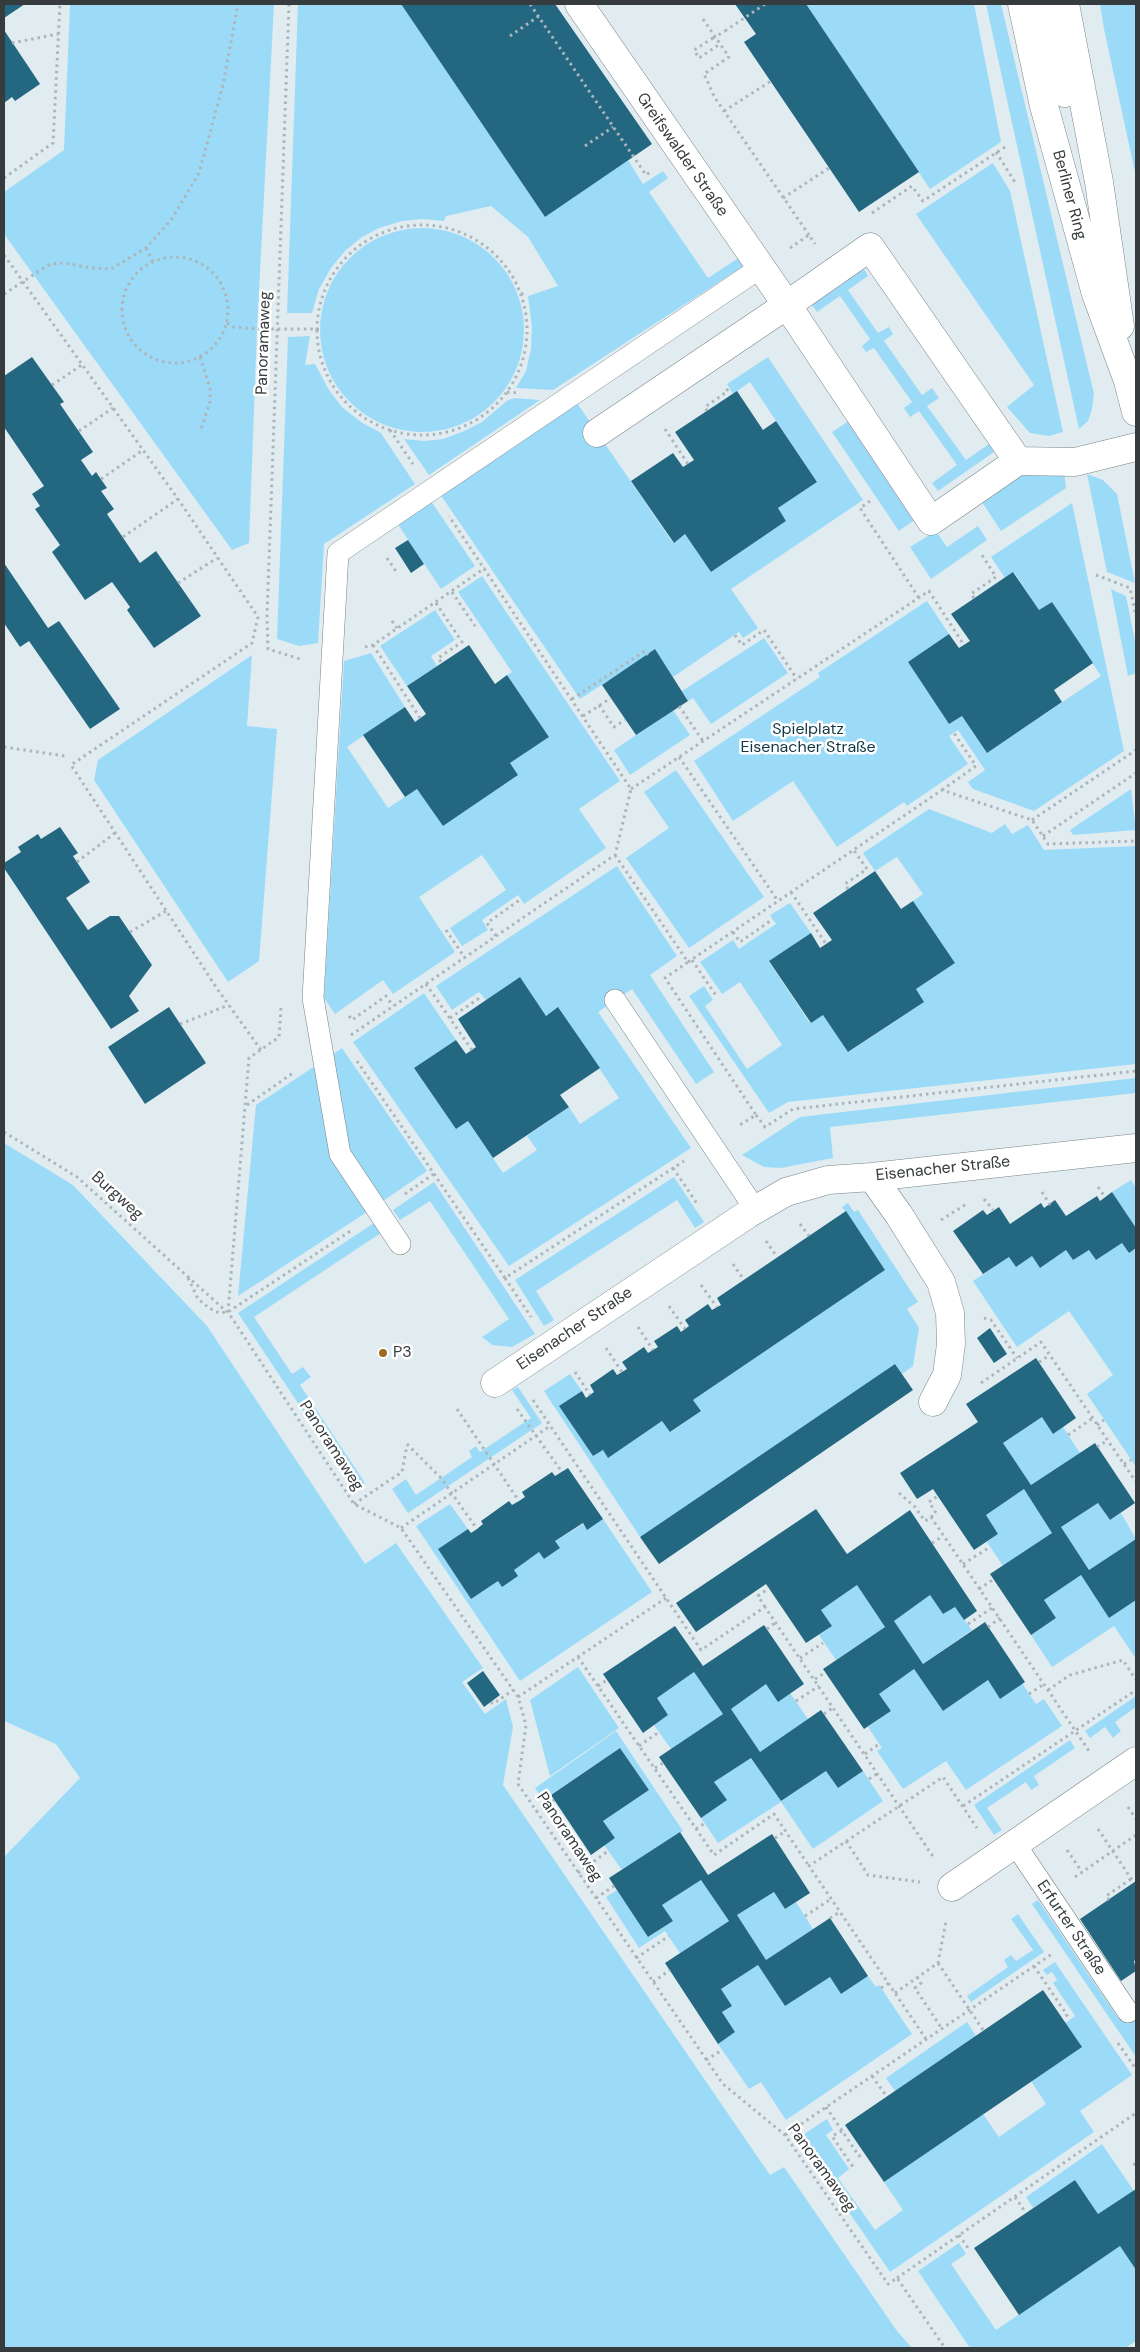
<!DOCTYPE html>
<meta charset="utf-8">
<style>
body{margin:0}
#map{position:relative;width:1140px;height:2352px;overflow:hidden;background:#e1ecf1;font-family:"DM Sans",sans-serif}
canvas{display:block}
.frame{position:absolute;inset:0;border:5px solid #363b3d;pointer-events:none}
</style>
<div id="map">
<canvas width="1140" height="2352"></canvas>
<div class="frame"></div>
</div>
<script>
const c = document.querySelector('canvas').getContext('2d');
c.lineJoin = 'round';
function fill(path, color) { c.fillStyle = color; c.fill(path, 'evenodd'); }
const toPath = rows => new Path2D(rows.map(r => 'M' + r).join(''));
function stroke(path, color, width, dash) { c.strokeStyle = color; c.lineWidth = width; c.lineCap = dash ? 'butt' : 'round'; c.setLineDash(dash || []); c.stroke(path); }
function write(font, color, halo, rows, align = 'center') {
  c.font = font + ' "DM Sans",sans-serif'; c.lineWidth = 5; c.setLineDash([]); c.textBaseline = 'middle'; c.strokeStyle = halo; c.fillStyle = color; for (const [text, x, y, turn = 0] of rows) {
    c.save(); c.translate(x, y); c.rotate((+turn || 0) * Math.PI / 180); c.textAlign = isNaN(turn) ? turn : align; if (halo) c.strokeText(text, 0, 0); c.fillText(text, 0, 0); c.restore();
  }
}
fill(toPath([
 [70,4,274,4,257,329,249,543,232,550,4,234,4,192,64,150],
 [298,4,401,4,545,217,628,160,643,184,663,171,668,178,649,192,708,278,740,257,745,265,553,390,516,388,526,371,531,349,532,327,528,296,558,286,528,237,491,206,446,216,444,221,422,219,402,221,379,228,362,237,345,251,331,268,319,289,312,313,287,313],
 [806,4,974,4,1001,142,930,189],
 [986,4,1001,4,1094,394,1092,409,1088,421,1079,429],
 [1100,4,1135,4,1136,177,1104,29],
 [993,163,1010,191,1063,432,1049,436,1030,433,1007,407,1034,385,916,214],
 '320 330a102 102 0 1 1 204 0a102 102 0 1 1-204 0Z',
 [864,269,868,276,848,290,878,333,889,327,893,334,884,341,922,395,932,388,939,398,927,406,966,460,989,444,994,452,938,491,932,483,957,465,919,411,910,417,904,408,912,402,874,348,866,352,862,346,870,339,840,296,817,312,812,305],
 [310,336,305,365,315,364,329,390,342,407,361,422,381,433,415,484,324,544,318,643,299,646,277,639,288,337],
 [768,357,863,500,731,589,758,628,743,638,739,632,673,677,655,650,580,699,440,494,577,403,673,543,685,534,711,572,786,521,778,508,817,482,750,382,733,394,727,384],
 [515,398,540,400,429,475,404,439,424,441,443,439,462,432,482,422,508,400],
 [850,420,916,519,899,531,832,432],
 [1021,470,1064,471,1066,488,1001,531,980,499],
 [1087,474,1103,480,1117,494,1135,583,1107,572],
 [431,501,475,566,441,589,397,523],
 [1072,503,1124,751,1034,811,973,789,968,782,985,770,958,730,949,736,968,764,907,806,904,802,837,847,793,781,733,821,694,761,820,677,818,673,927,601,949,634,908,662,949,724,962,716,987,753,1101,676,1052,602,1039,610,1014,572,1005,578,991,557],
 [978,526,987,540,931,579,910,547,936,531,947,547],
 [482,576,620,781,579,809,606,848,524,904,518,895,482,920,488,930,462,946,450,928,506,890,482,855,419,897,455,952,393,994,383,980,335,1014,324,998,344,661,371,653,405,707,347,747,388,808,417,789,443,826,518,775,510,763,549,737,507,675,512,672,458,592],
 [1111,589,1126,596,1136,646,1136,673,1128,676],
 [435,610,455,640,431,656,437,666,407,686,380,646],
 [764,638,788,673,711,724,693,698,688,701,682,691],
 [252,655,247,726,277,729,259,961,228,982,94,780,98,760],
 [673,710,690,735,630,775,614,750],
 [676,770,764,897,689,948,626,858,669,828,644,792],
 [1131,789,1136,830,1073,835,1070,830],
 [929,809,992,833,1005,824,1012,834,1028,825,1044,850,1136,846,1136,1064,788,1102,769,1113,689,996,704,986,713,1000,705,1006,747,1069,782,1045,740,982,722,994,700,962,733,940,739,949,746,944,776,924,770,915,790,903,811,933,769,962,810,1023,823,1015,849,1052,924,1002,916,989,955,963,913,901,923,894,897,857,875,871,863,853],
 [617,866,677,956,650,975,714,1072,696,1084,632,989,598,1012,691,1148,509,1266,353,1042,424,993,456,1040,414,1068,456,1129,468,1121,503,1173,537,1150,527,1136,569,1107,580,1124,619,1098,559,1008,546,1016,520,977,486,1000,479,992,452,1010,436,986],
 [342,1048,427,1171,380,1203,346,1151,329,1057],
 [318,1064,370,1210,238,1296,256,1105],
 [1136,1078,1136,1093,830,1127,833,1158,781,1168,764,1167,742,1155,800,1117],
 [4,1143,73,1185,207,1326,365,1564,396,1543,483,1668,462,1682,485,1714,506,1699,513,1727,503,1785,770,2175,784,2167,897,2331,912,2348,4,2348,4,1857,80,1778,56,1744,4,1721],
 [674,1177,704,1222,695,1228,677,1200,536,1291,554,1320,544,1326,515,1280],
 [1131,1180,1136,1188,1136,1228,1112,1192],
 [434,1182,535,1334,512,1347,492,1345,482,1337,509,1319,430,1201,400,1220,393,1210],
 [848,1203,854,1212,858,1210,918,1302,907,1309,919,1328,913,1366,902,1374,895,1364,640,1537,544,1391,570,1374,582,1391,560,1407,593,1456,603,1450,608,1458,662,1421,671,1432,701,1411,693,1400,885,1270,842,1207],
 [377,1221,384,1231,254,1317,292,1374,303,1367,311,1377,300,1385,365,1483,355,1489,238,1313],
 [1122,1243,1129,1253,1136,1248,1136,1467,1087,1394,1113,1375,1069,1311,1017,1347,973,1281,1009,1257,1016,1267,1032,1256,1040,1268,1066,1250,1073,1260,1089,1250,1096,1260],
 [518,1387,542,1423,408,1513,392,1489,406,1479,416,1495,472,1457,469,1451,476,1446,480,1452,531,1418,512,1390],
 [1042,1417,1063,1427,1080,1453,1031,1485,1003,1443],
 [1024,1489,1052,1533,1003,1566,987,1542,998,1534,986,1515],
 [1098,1503,1110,1520,1121,1513,1136,1539,1089,1570,1061,1527],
 [450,1504,468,1529,438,1549,471,1599,539,1552,544,1559,559,1548,555,1541,583,1524,587,1529,603,1519,652,1592,520,1681,416,1526],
 [1081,1575,1109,1618,1136,1600,1136,1659,1114,1626,1052,1667,1031,1635,1056,1618,1044,1600],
 [857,1585,885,1627,836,1660,819,1635,832,1626,821,1610],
 [930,1595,943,1614,955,1607,972,1630,923,1664,894,1621],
 [578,1667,619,1728,550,1776,530,1700],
 [914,1669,943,1711,988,1680,1000,1699,1022,1683,1036,1704,1044,1699,1062,1726,966,1790,946,1761,903,1789,877,1751,882,1748,868,1727,891,1711,879,1694],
 [694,1672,723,1714,671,1749,654,1725,668,1715,657,1698],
 [766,1684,790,1693,808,1719,760,1752,731,1709],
 [1136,1696,1136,1707,1115,1722,1121,1731,1113,1738,1105,1727,1090,1738,1085,1731],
 [616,1731,683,1831,622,1870,604,1845,615,1838,603,1821,649,1790,620,1748,543,1800,535,1788],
 [1070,1740,1075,1748,1034,1776,1039,1785,1031,1790,1026,1782,987,1808,1002,1830,994,1835,974,1805],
 [751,1758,781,1801,826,1771,838,1788,863,1771,883,1801,813,1849,781,1802,718,1843,701,1818,726,1800,714,1782],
 [701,1880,729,1921,680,1953,665,1931,639,1948,606,1897,617,1890,649,1937,673,1921,662,1905],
 [774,1892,785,1909,796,1902,813,1929,766,1960,737,1915],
 [1038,1900,1118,2018,1136,2006,1136,2057,1032,1904],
 [1018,1914,1044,1952,971,2002,967,1996,1008,1967,1004,1960,1011,1955,1016,1961,1033,1950,1011,1919],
 [1055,1962,1132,2075,1080,2111,1094,2132,890,2272,798,2138,827,2119,833,2130,826,2135,849,2169,838,2178,875,2230,903,2210,884,2182,983,2114,999,2137,1046,2104,1031,2081,1065,2023,1075,2016,1053,1983,1057,1980,1052,1972,1047,1975,1043,1970],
 [758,1965,785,2006,830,1977,841,1994,868,1976,876,1987,879,1985,912,2034,786,2120,761,2082,749,2089,718,2044,735,2032,722,2012,732,2006,721,1989],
 [967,2022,976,2036,895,2091,886,2078],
 [1102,2144,1134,2191,1098,2214,1075,2180,1033,2208,1026,2197],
 [959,2243,966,2254,951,2264,996,2330,1120,2246,1136,2270,1136,2341,1125,2348,970,2348,918,2271]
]), '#9cdbf8');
fill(toPath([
 [4,4,25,4,4,18],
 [401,4,555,4,652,144,545,217],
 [735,4,806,4,919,172,859,212,744,42,756,34],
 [4,30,40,84,15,101,12,97,4,103],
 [32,357,64,402,60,404,93,452,81,460,92,476,96,472,107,488,101,491,114,509,107,514,140,563,156,551,201,616,154,648,127,610,130,607,112,582,85,600,52,552,60,545,35,509,40,506,32,494,44,486,4,427,4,376],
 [737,391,763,430,776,421,817,482,778,508,786,521,711,572,685,534,674,543,631,481,673,453,683,467,694,460,675,432],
 [408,540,424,564,411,573,395,548],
 [4,563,48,628,59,621,120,709,90,729,29,641,20,647,4,623],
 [1013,572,1039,610,1052,602,1093,663,1054,690,1062,702,987,753,962,716,949,724,908,662,949,634,959,648,970,641,951,614],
 [469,645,495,684,507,675,549,737,510,763,518,775,443,826,417,789,405,797,363,735,405,707,415,722,426,714,407,686],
 [655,649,688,701,636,735,602,685],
 [60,827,78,853,73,856,90,882,66,898,88,930,110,916,119,916,152,965,129,996,139,1011,111,1029,4,868,4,863,21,852,18,847,38,834,41,839],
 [875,871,901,909,913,901,955,963,916,989,924,1002,848,1052,823,1015,811,1023,769,961,811,933,820,948,832,940,813,913],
 [520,977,546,1016,558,1007,600,1068,560,1095,569,1107,493,1158,468,1121,456,1129,414,1068,456,1040,466,1054,476,1047,458,1019],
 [169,1007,206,1063,145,1104,108,1047],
 [1112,1192,1136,1228,1136,1248,1129,1253,1122,1243,1096,1260,1089,1250,1073,1260,1066,1250,1040,1268,1032,1256,1016,1267,1009,1257,983,1274,953,1231,983,1210,987,1215,999,1207,1010,1224,1041,1203,1044,1208,1055,1200,1066,1216,1097,1196,1100,1201],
 [846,1211,885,1270,693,1400,701,1411,670,1432,662,1421,608,1458,603,1450,593,1456,559,1406,582,1391,586,1398,594,1392,590,1385,613,1369,617,1375,627,1369,622,1362,644,1347,648,1353,658,1347,654,1341,677,1326,681,1332,689,1326,685,1320,708,1304,712,1310,721,1305,717,1298],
 [990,1328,1007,1354,994,1363,977,1338],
 [1036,1358,1076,1418,1053,1434,1042,1417,1003,1443,1031,1485,1095,1443,1135,1503,1110,1520,1098,1503,1061,1527,1089,1570,1136,1539,1136,1600,1109,1618,1081,1575,1044,1600,1056,1618,1031,1635,990,1574,1052,1533,1024,1489,986,1515,998,1534,974,1550,933,1489,917,1499,900,1473,978,1422,966,1404],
 [895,1364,913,1390,659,1564,640,1537],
 [568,1468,603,1519,587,1530,583,1523,555,1541,560,1548,544,1559,539,1552,514,1570,518,1576,502,1587,498,1581,471,1599,438,1549,468,1529,471,1533,477,1529,483,1524,481,1521,509,1501,512,1505,519,1501,525,1497,522,1492,552,1472,555,1476],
 [816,1509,847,1554,910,1510,977,1611,964,1620,955,1607,943,1614,930,1595,894,1621,923,1664,985,1622,1025,1682,1000,1699,988,1680,943,1711,914,1669,879,1694,891,1711,864,1729,823,1669,885,1627,857,1585,821,1610,832,1626,806,1643,766,1584,696,1632,676,1603],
 [764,1625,804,1684,778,1702,766,1684,731,1709,760,1752,821,1710,863,1771,838,1788,826,1771,781,1801,751,1758,714,1782,727,1800,701,1818,659,1757,723,1714,694,1672,657,1698,668,1715,643,1733,603,1674,675,1626,703,1666],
 [483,1671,500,1695,484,1707,467,1683],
 [620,1748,649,1790,603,1821,615,1838,591,1855,551,1795],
 [680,1832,708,1875,772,1834,810,1893,785,1909,774,1892,737,1915,766,1960,830,1918,868,1976,841,1994,830,1977,785,2006,758,1965,721,1989,732,2006,722,2012,735,2032,718,2044,665,1963,729,1921,701,1880,662,1905,673,1921,648,1937,609,1878],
 [1136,1881,1136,1960,1134,1961,1136,1971,1121,1981,1080,1919],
 [1043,1990,1082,2047,884,2182,845,2125],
 [1075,2180,1098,2214,1136,2189,1136,2270,1120,2246,1019,2315,974,2248]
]), '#246780');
const service = toPath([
 [615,1000,755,1209],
 [400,1244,340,1154,313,998,338,553,760,268],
 [1015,1844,1128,2012]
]);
const minor = toPath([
 [579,4,787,305,870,247,1018,461],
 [597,433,787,305,931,521,1018,461,1075,462,1136,447],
 [872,1177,899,1215,941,1282,950,1313,951,1344,947,1375,933,1402],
 [495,1383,748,1214,786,1192,828,1180,872,1177,1136,1148],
 [952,1887,1136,1761]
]);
const tertiary = toPath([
 [1022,4,1044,106,1096,294,1128,381,1136,412],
 [1043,4,1044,18,1065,93],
 [1065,4,1099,182,1120,326]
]);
stroke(service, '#7a8488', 22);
stroke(minor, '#7a8488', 29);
stroke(tertiary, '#7a8488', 29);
stroke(toPath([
 [289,4,267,616,268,649,300,659],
 [530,4,646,175,652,171],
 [703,19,729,57,704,74,715,98,809,235],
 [725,31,765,4],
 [510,36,539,16],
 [713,38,694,50,699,58,720,44],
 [12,43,58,34],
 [724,111,771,81],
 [585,146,613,127],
 [996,152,1016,184],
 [4,178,53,143,60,4],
 [783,198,829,168],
 [872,213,912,186,923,201,1008,145],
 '317 330a105 105 0 1 1 210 0a105 105 0 1 1-210 0Z',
 [146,248,153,261],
 [790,248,809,235,815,244],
 [4,255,178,499,258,617,252,643,71,765,218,990,261,1050],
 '122 310a53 53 0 1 1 106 0a53 53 0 1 1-106 0Z',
 [4,294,50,264,64,263,92,268,111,269,146,248,171,220,199,173,223,85,238,4],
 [521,294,527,292],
 [227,323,234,327,257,329,319,329],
 [200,357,210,388,210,402,201,429],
 [52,385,82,365],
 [507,392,519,393],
 [707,411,705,407,728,391,725,386],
 [665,429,688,464],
 [390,430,413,464],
 [79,431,113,408],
 [101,479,143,450],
 [870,501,860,508,919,598],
 [123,537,178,499],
 [387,558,397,573],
 [1096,575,1130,588,1136,616],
 [178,583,217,558],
 [452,592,475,626],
 [974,598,971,594,996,577,982,555],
 [436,603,462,642,438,658,442,663],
 [392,621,397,628],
 [735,635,742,645,764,630,797,679],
 [373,645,420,718],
 [365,647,373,645,485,568],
 [572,699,645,651,648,655],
 [599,705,614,727,625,720],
 [679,706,703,741],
 [583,716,611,698],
 [4,747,65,756],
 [679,757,778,901],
 [631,789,929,591,964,645],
 [942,790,976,766,954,733],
 [1032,820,1136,750],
 [1043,836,1136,773],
 [615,855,688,962,665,978,756,1115,738,1126],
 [77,862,115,833],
 [848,889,845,884,867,869,853,849],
 [791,892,826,944],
 [446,930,465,958],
 [130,932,166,911],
 [733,932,740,942,773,919],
 [496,936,487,923,521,899],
 [692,960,717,997],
 [688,962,942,790,1032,820,1048,844,1136,841],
 [426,984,472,1050],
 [281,1008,279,1037,249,1058,228,1312,354,1504,401,1528,518,1697,526,1725,518,1784,723,2084,785,2135,888,2284,897,2278,945,2348],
 [349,1016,352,1020,386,996,393,1006],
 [450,1018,478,999,481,1003],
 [180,1024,229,1005],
 [351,1035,615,855,631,789,449,516],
 [357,1061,505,1278,684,1161],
 [247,1105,293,1073],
 [756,1115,765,1127,793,1109,1136,1071],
 [4,1132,77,1177,227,1312],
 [673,1168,698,1205],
 [1098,1187,1105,1197],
 [1042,1192,1050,1205],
 [405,1194,435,1173],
 [984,1199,993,1210],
 [941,1220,968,1203],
 [800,1224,809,1236],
 [766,1241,777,1257],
 [733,1264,744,1280],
 [188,1278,198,1299,209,1308,219,1313,228,1312,352,1230],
 [505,1278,531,1317],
 [701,1285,717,1307],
 [669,1306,685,1329],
 [984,1318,991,1320,1017,1358],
 [638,1327,653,1350],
 [606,1348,622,1372],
 [1039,1362,1050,1355],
 [575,1372,590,1395],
 [981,1383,1041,1342,1136,1482],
 [533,1400,701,1650,765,1607,934,1858],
 [457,1409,519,1501],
 [517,1409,562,1472],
 [1097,1425,1104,1420],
 [1068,1435,1093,1418],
 [407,1444,441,1478,477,1529],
 [1097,1447,1108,1440],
 [1124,1464,1131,1460],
 [899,1493,914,1506,925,1521,931,1517,1089,1751],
 [354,1504,402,1472,407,1445],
 [931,1517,936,1513,929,1502,938,1496],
 [401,1528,550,1426],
 [932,1543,943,1536],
 [963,1564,990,1547],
 [979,1589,994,1579],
 [765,1607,758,1596,769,1588],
 [968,1624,992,1608],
 [988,1627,1000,1618],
 [767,1629,776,1622],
 [578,1657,714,1855,774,1814,809,1866],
 [800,1658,823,1643],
 [815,1679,826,1672],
 [598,1686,607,1680],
 [1048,1690,1070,1675,1123,1660,1136,1680],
 [1029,1694,1044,1684],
 [518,1697,666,1598],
 [796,1701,819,1686],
 [491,1702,493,1704,513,1690],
 [824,1714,834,1707],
 [639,1746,659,1732],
 [865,1754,879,1744],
 [655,1768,663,1763],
 [869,1779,878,1773],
 [963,1806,1136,1690],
 [1128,1807,1136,1819],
 [536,1812,554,1800],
 [696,1829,705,1823],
 [1098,1829,1134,1883],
 [775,1838,786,1831],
 [846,1841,868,1875,920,1882],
 [1067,1850,1082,1872],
 [578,1873,608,1851],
 [1075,1877,1136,1835],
 [596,1898,614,1886],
 [1109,1900,1106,1896,1131,1879],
 [805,1916,831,1899],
 [830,1918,840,1912],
 [636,1958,669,1936],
 [938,1963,983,2030],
 [1034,1966,1067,2015,1062,2018],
 [917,1977,921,1983,915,1988,942,2029],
 [653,1982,670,1970],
 [881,1988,889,1983],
 [895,1993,938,1963,946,1921],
 [926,2039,809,1866,943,1777,977,1828],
 [1118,2043,1136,2069],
 [706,2060,722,2050],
 [872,2076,887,2097],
 [826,2107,859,2156,864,2153],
 [842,2131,832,2136,853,2167],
 [785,2135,1052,1954],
 [1134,2163,1136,2167],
 [1015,2197,1026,2213],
 [959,2235,970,2251],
 [897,2278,1136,2113]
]), '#acb5ba', 3, [2.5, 4]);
stroke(service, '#fff', 21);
stroke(minor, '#fff', 28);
stroke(tertiary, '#fff', 28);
stroke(toPath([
 [713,38,725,31]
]), '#acb5ba', 3, [2.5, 4]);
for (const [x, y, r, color] of [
 [383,1353,5,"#9d6b20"]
]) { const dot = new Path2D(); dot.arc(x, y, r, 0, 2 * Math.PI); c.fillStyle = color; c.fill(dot); stroke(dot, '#fff', 2); }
write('16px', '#363b3d', '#fff', [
 ["Greifswalder Straße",682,155,55],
 ["Berliner Ring",1069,195,75],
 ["Panoramaweg",264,343,-88],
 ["Eisenacher Straße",943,1169,-6],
 ["Burgweg",117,1196,42],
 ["Eisenacher Straße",575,1329,-34],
 ["Panoramaweg",331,1446,57],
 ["Panoramaweg",569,1837,56],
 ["Erfurter Straße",1071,1928,56],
 ["Panoramaweg",821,2168,54]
]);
write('16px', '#103746', '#fff', [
 ["Spielplatz",808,730],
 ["Eisenacher Straße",808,748]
]);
write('16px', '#363b3d', '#fff', [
 ["P3",393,1353]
], 'left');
</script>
